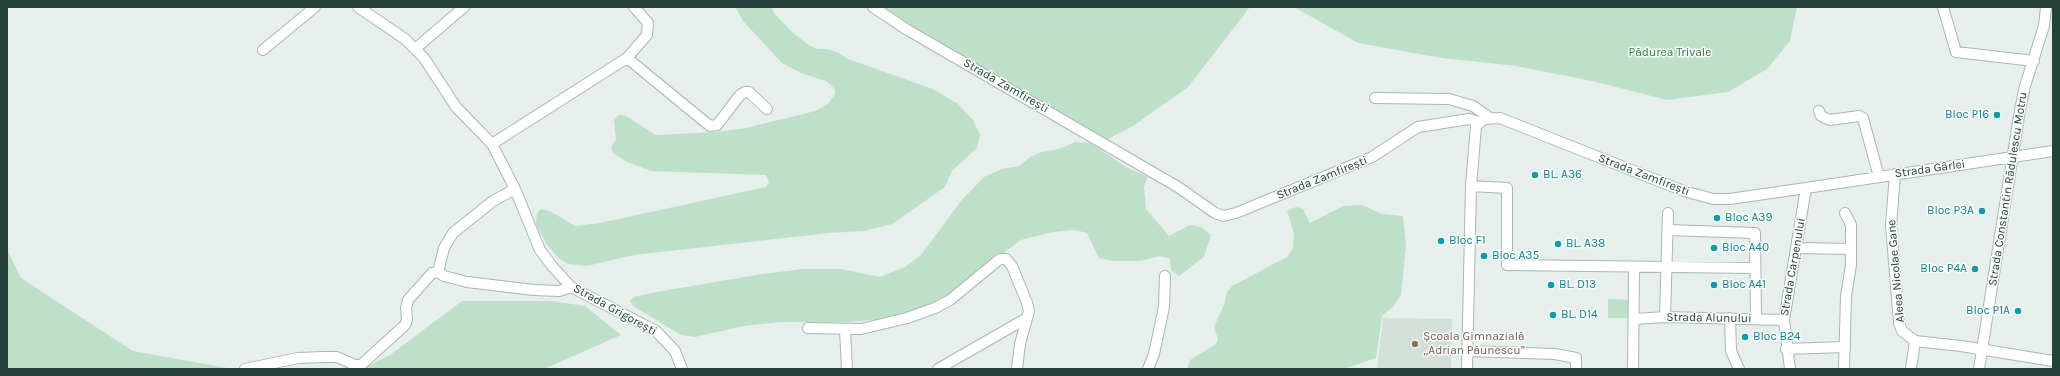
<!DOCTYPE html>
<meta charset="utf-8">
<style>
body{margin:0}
#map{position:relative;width:2060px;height:376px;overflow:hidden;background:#e6efeb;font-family:Karla,sans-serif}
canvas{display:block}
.frame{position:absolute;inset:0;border:8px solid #24423a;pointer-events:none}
</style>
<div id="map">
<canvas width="2060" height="376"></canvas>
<div class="frame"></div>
</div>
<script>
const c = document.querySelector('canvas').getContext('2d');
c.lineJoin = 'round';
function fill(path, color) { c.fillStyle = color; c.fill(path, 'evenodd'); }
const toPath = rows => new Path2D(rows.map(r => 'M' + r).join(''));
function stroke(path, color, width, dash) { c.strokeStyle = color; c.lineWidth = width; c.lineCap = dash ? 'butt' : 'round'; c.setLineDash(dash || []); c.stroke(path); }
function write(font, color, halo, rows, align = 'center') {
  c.font = font + ' Karla,sans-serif'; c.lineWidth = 3; c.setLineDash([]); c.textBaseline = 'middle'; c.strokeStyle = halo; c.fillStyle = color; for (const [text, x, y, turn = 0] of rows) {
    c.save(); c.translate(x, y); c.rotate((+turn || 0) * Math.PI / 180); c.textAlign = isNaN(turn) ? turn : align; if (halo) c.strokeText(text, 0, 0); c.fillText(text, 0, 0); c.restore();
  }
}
fill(toPath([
 [1383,318,1452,319,1451,369,1377,369]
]), '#d4dfda');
fill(toPath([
 [735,7,772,7,774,13,793,33,810,46,818,49,827,49,837,52,848,59,933,89,958,104,973,120,980,135,977,148,952,171,945,187,892,224,864,231,829,233,634,255,587,266,568,264,558,258,546,243,536,224,537,213,541,209,550,211,575,226,600,223,766,187,769,182,766,175,651,171,627,162,613,153,611,147,616,139,614,120,619,115,626,116,656,135,717,132,746,128,815,111,828,104,835,94,835,89,826,81,801,73,782,63,743,21],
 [881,7,1250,7,1188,87,1133,126,1106,140],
 [1294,7,1797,7,1790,41,1767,69,1728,92,1667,100,1592,81,1516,66,1442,58,1358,43],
 [1075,142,1090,143,1126,167,1148,177,1144,187,1146,209,1169,236,1190,225,1201,227,1211,235,1204,257,1179,276,1171,270,1170,259,1160,256,1141,261,1113,261,1099,258,1087,233,1075,230,1053,232,1021,240,936,303,910,313,886,319,847,322,780,322,744,326,695,337,681,335,633,306,630,301,634,297,651,293,762,274,803,269,841,269,880,277,905,267,921,255,961,201,984,177,1002,169,1019,166,1030,157,1041,152,1059,149],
 [1362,205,1382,214,1403,216,1406,246,1401,295,1393,307,1382,316,1376,358,1344,369,1187,369,1190,360,1216,344,1218,339,1214,327,1224,305,1227,292,1232,286,1287,257,1293,248,1294,234,1287,211,1296,207,1303,209,1310,223,1343,206],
 [7,249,21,278,133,351,233,369,7,369],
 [1608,299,1629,300,1629,318,1608,318],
 [462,301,552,301,585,306,621,335,544,369,362,369,390,355]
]), '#bfe0c8');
const minor = toPath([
 [358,7,405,39,424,58,456,107,492,144,515,189,540,250,552,266,571,287,656,331,675,351,682,369],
 [873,7,906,29,1178,187,1215,213,1223,216,1236,213,1372,157,1418,127,1469,119,1479,122],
 [1943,7,1956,52,2034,61],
 [415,49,464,7],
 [263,50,315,7],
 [627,58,710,126,717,125,740,95,745,92,749,92,767,109],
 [1375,98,1449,99,1473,106,1490,118],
 [1819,111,1821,116,1830,120,1859,116,1863,118,1879,177],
 [492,144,627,58,647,35,648,23,634,7],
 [1895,174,1891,225,1899,323,1902,331,1915,341,1961,346,2053,361],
 [1471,186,1507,188,1507,265,1755,268],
 [1668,230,1755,233,1756,319],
 [1797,248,1851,249],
 [438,272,444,248,453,233,493,201,515,189],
 [1665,317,1668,213],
 [1730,318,1731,351,1739,369],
 [1634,319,1665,317,1784,320],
 [808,328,861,329,907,318,935,308,950,300,995,263,1000,259,1006,259,1012,266,1027,303,1029,311,1020,344,1017,369],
 [845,330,847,369],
 [1786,349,1845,347],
 [1468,351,1555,354,1576,358,1576,369],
 [245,369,298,358,324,357,337,357,355,365,361,365,405,325,407,320,406,308,408,300,432,273,438,272,444,276,467,282,534,290,559,291,571,287],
 [938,369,1027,318],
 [1148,369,1154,354,1164,307,1165,276],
 [1467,369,1471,186,1476,126,1484,119,1500,118,1684,191,1713,199,1730,199,1806,188,2053,151],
 [1633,369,1634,268],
 [1790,369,1784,320,1806,188],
 [1844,369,1846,296,1851,265,1851,225,1845,213],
 [1911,369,1915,341],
 [1979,369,2020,110,2025,86,2044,26,2046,7]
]);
stroke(minor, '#a8b8b2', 12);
stroke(minor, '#fff', 10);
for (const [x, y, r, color] of [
 [1997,115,4,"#0f9aa8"],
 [1535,175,4,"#0f9aa8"],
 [1982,211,4,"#0f9aa8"],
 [1717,218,4,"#0f9aa8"],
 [1441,241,4,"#0f9aa8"],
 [1558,244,4,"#0f9aa8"],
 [1714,248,4,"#0f9aa8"],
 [1484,256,4,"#0f9aa8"],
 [1975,269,4,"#0f9aa8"],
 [1551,285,4,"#0f9aa8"],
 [1714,285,4,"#0f9aa8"],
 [2018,311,4,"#0f9aa8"],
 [1553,315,4,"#0f9aa8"],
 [1745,337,4,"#0f9aa8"],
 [1415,344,4,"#8d6e63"]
]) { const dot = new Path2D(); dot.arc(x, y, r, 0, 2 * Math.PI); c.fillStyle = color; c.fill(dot); stroke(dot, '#f7fbf9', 1.5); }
write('12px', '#2d7a4b', '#f7fbf9', [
 ["Pădurea Trivale",1670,53]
]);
write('12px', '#24423a', '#f7fbf9', [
 ["Strada Zamfirești",1006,86,30],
 ["Strada Gârlei",1930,169,-8],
 ["Strada Zamfirești",1644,175,21],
 ["Strada Zamfirești",1322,178,-22],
 ["Strada Constantin Rădulescu Motru",2008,189,-81],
 ["Strada Carpenului",1793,267,-80],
 ["Aleea Nicolae Gane",1896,271,-95],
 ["Strada Grigorești",615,310,29],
 ["Strada Alunului",1709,318,1]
]);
write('12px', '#0d838f', '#f7fbf9', [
 ["Bloc P16",1989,115,"right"],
 ["BL. A36",1543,175],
 ["Bloc P3A",1974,211,"right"],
 ["Bloc A39",1725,218],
 ["Bloc F1",1449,241],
 ["BL. A38",1566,244],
 ["Bloc A40",1722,248],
 ["Bloc A35",1492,256],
 ["Bloc P4A",1967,269,"right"],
 ["BL. D13",1559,285],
 ["Bloc A41",1722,285],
 ["Bloc P1A",2010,311,"right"],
 ["BL. D14",1561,315],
 ["Bloc B24",1753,337]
], 'left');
write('12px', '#785e54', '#f7fbf9', [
 ["Școala Gimnazială",1423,337],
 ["„Adrian Păunescu”",1423,351]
], 'left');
</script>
